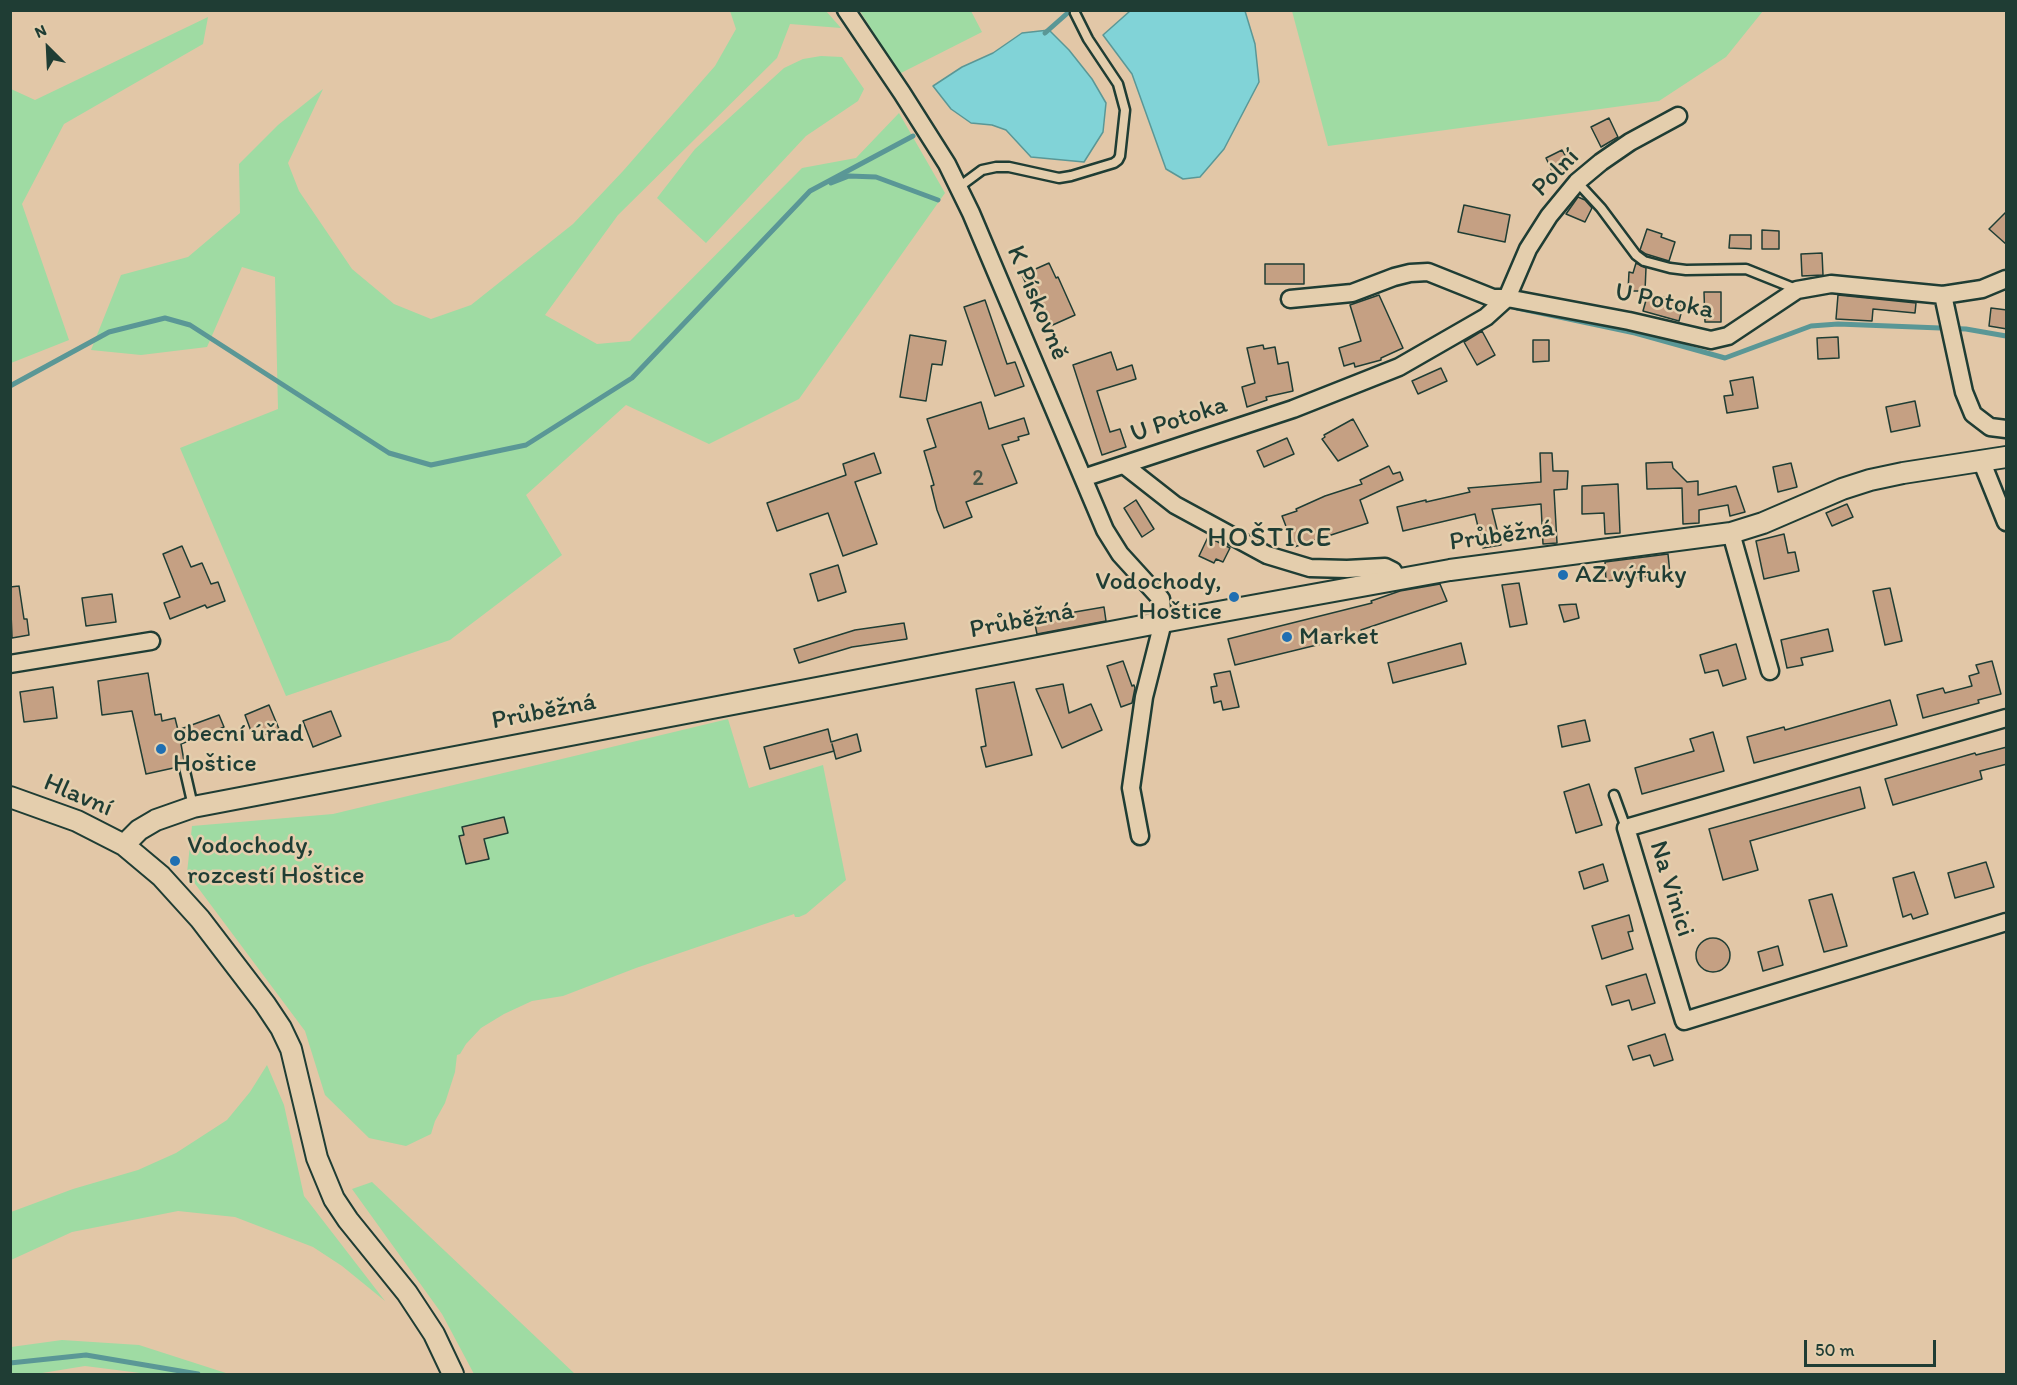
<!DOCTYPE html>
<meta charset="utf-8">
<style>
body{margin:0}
#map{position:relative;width:2017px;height:1385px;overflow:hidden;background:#e2c7a7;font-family:Itim,sans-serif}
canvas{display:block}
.frame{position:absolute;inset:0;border:12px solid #1f3d34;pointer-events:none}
.north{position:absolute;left:18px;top:18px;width:60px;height:60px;-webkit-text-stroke:4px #e4cead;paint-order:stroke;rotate:336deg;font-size:16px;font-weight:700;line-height:24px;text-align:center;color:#1f3d34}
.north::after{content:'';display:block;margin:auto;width:21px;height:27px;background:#1f3d34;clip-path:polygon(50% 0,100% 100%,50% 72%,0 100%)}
.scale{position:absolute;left:1804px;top:1340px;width:132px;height:27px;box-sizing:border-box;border:3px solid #1f3d34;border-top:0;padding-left:8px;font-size:18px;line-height:21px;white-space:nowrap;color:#1f3d34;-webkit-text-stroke:4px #e4cead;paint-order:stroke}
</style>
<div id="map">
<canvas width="2017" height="1385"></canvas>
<div class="frame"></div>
<div class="north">N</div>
<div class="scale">50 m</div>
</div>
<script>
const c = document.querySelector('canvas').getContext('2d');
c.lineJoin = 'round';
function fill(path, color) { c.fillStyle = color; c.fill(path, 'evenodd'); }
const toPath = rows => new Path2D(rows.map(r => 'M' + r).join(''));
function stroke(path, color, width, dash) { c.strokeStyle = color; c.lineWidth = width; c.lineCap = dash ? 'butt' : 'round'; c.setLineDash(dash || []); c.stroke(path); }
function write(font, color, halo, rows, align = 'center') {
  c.font = font + ' Itim,sans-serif'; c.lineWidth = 5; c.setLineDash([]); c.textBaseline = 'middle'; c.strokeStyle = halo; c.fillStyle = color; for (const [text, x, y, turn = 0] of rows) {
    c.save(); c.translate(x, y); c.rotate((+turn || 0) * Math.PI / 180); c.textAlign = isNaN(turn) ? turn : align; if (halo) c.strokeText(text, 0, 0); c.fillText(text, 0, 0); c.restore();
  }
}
fill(toPath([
 [730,11,826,11,841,28,790,24,777,58,618,215,545,315,597,344,630,341,802,168,856,158,899,113,945,193,799,399,709,444,626,405,526,495,562,555,450,640,286,696,180,448,278,409,275,277,242,267,207,347,141,355,91,350,121,275,188,257,240,213,239,164,278,125,323,89,288,163,299,191,352,269,394,304,431,319,471,305,573,224,623,171,715,66,736,29],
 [860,11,971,11,982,32,899,74],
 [1292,11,1292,10,1763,11,1726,57,1659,101,1328,146],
 [208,17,203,44,64,124,22,204,69,340,11,363,11,89,35,100],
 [821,56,842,57,864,89,858,101,806,136,706,243,657,198,695,149,784,68,803,59],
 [728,719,749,788,823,765,846,880,806,914,799,917,795,917,794,914,636,968,563,996,532,1001,504,1014,481,1028,466,1044,460,1054,457,1055,455,1072,445,1103,435,1121,431,1134,406,1146,369,1138,325,1095,305,1031,187,873,192,826,333,814],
 [267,1065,284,1105,304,1196,385,1301,342,1266,313,1247,235,1217,178,1211,72,1232,11,1260,11,1212,73,1189,138,1170,176,1153,227,1120,250,1092],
 [372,1182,575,1374,474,1374,442,1314,352,1189],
 [62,1340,139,1345,229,1374,148,1374,85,1366,36,1374,11,1374,11,1347]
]), '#9fdba3');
const water = toPath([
 [1130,11,1245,11,1255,44,1259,82,1224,149,1200,177,1183,179,1166,169,1132,74,1103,35,1130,11],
 [1049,30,1069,50,1092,79,1106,103,1103,132,1084,162,1031,157,1006,130,992,125,971,123,951,109,933,86,962,67,993,53,1022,33,1049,30]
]);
fill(water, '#81d3d7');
stroke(water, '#5a9796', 1.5);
stroke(toPath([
 [1045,33,1071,10],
 [831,183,849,176,876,177,938,200],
 [1517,308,1635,333,1725,358,1811,326,1838,324,1966,329,2006,336],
 [10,386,109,332,165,318,190,325,389,453,431,465,526,445,632,378,810,191,913,136],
 [10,1363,86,1355,198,1374]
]), '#5a9796', 5);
const building = toPath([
 [1609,118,1618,137,1601,147,1591,127,1609,118],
 [1562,150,1570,164,1553,173,1546,158,1562,150],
 [1578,197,1585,200,1592,208,1585,222,1566,214,1578,197],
 [1464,205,1510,215,1505,242,1458,232,1464,205],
 [2007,211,2007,245,1989,229,2007,211],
 [1647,229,1662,234,1661,237,1675,242,1669,261,1646,254,1640,250,1647,229],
 [1762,230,1779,231,1779,249,1762,249,1762,230],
 [1730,235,1751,235,1751,249,1729,248,1730,235],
 [1822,253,1823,275,1802,276,1801,254,1822,253],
 [1049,263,1056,278,1058,277,1075,315,1046,328,1022,275,1049,263],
 [1636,263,1646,268,1645,291,1628,291,1629,272,1633,273,1636,263],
 [1265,264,1304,264,1304,284,1265,284,1265,264],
 [1704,292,1721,292,1721,322,1705,322,1704,292],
 [1648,293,1675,300,1674,304,1683,306,1679,321,1643,311,1648,293],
 [1379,295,1403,348,1381,358,1381,360,1355,367,1354,363,1344,366,1339,348,1361,341,1350,305,1379,295],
 [1838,295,1916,303,1915,313,1873,309,1872,321,1836,319,1838,295],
 [985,300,1007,364,1015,362,1024,386,995,396,964,307,985,300],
 [1991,308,2007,310,2007,329,1989,326,1991,308],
 [1482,331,1495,355,1477,365,1464,342,1482,331],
 [910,335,946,341,942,365,932,364,926,401,900,397,910,335],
 [1838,337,1839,358,1818,359,1817,338,1838,337],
 [1533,340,1549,340,1549,361,1533,362,1533,340],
 [1263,345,1264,349,1275,347,1278,364,1288,362,1293,391,1266,397,1267,400,1247,407,1242,387,1255,383,1247,348,1263,345],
 [1111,352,1117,370,1132,365,1136,379,1097,391,1110,432,1120,429,1126,447,1102,455,1073,365,1111,352],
 [1441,368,1447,381,1418,394,1412,381,1441,368],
 [1753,377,1758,408,1727,413,1724,396,1733,395,1730,381,1753,377],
 [1915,401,1920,426,1891,432,1886,407,1915,401],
 [981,402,989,429,1024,418,1029,434,1018,437,1019,440,1002,445,1017,483,966,502,972,517,944,528,937,510,931,486,934,485,924,451,936,447,927,419,981,402],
 [1353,419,1368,446,1338,461,1322,439,1325,437,1324,435,1353,419],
 [1287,438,1294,454,1264,467,1257,451,1287,438],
 [874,453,881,473,855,482,877,544,843,556,828,513,777,531,767,503,846,475,843,464,874,453],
 [1540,453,1552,453,1553,471,1568,471,1567,489,1554,490,1557,543,1543,544,1541,504,1492,509,1501,545,1483,548,1475,514,1403,531,1397,507,1426,500,1426,502,1470,492,1468,488,1541,482,1540,453],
 [1672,462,1673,468,1687,482,1698,481,1698,495,1736,486,1745,512,1730,516,1728,505,1699,510,1699,523,1683,524,1682,488,1647,489,1646,463,1672,462],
 [1791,463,1797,487,1778,492,1773,467,1791,463],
 [1389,466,1393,474,1400,472,1403,480,1360,500,1368,523,1294,547,1282,516,1297,511,1296,509,1325,496,1362,484,1360,480,1389,466],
 [1618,484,1620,533,1605,534,1604,513,1582,514,1582,486,1618,484],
 [1136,500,1154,529,1142,537,1124,508,1136,500],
 [1847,504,1853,517,1832,526,1826,513,1847,504],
 [1784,534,1788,553,1795,552,1799,571,1764,579,1756,541,1784,534],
 [1208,537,1230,548,1223,562,1216,559,1214,563,1199,556,1208,537],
 [182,546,191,567,202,563,211,584,218,582,225,601,207,608,205,605,170,619,164,603,180,597,163,554,182,546],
 [1668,554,1670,574,1606,581,1605,562,1668,554],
 [838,565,846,592,818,601,810,574,838,565],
 [1519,583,1527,624,1510,627,1502,585,1519,583],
 [1440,584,1447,601,1361,630,1362,634,1235,665,1228,639,1372,603,1371,601,1400,591,1440,584],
 [19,586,24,619,27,619,29,635,12,638,10,587,19,586],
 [1890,588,1902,641,1885,645,1873,591,1890,588],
 [112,594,116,622,86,626,82,598,112,594],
 [1576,604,1579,618,1564,622,1559,605,1576,604],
 [1104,607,1106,621,1037,634,1034,619,1104,607],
 [904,623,907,639,852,647,799,663,794,649,855,630,904,623],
 [1828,629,1833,651,1801,658,1803,665,1787,668,1781,640,1828,629],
 [1461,643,1466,664,1393,683,1388,663,1461,643],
 [1736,644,1746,679,1723,686,1718,670,1705,673,1700,655,1736,644],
 [1123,661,1132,686,1134,685,1135,688,1132,703,1121,707,1107,666,1123,661],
 [1992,661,2001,694,1978,700,1979,703,1923,718,1917,695,1943,688,1945,693,1972,686,1969,676,1979,673,1976,665,1992,661],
 [1230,671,1239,707,1223,710,1221,701,1214,703,1211,687,1217,686,1214,674,1230,671],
 [148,673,155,715,161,714,162,721,175,718,178,730,219,715,224,727,181,744,184,761,180,762,178,767,146,774,132,711,102,715,98,681,148,673],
 [1014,682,1032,755,986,767,981,747,986,746,976,689,1014,682],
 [1063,684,1069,713,1091,704,1102,730,1062,748,1036,689,1063,684],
 [53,687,57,718,24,722,20,692,53,687],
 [1890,700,1897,725,1754,763,1747,737,1784,727,1785,730,1890,700],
 [269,705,279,729,254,739,245,715,269,705],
 [331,711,341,736,313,747,303,721,331,711],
 [1585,720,1590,741,1562,747,1558,726,1585,720],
 [828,729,831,742,857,734,861,751,836,759,832,744,834,751,770,769,764,747,828,729],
 [1713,732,1724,771,1642,794,1635,768,1694,751,1690,739,1713,732],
 [2007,747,2007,764,1980,771,1982,779,1893,805,1885,779,1975,753,1976,755,2007,747],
 [1589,784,1602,825,1576,833,1564,792,1589,784],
 [1860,787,1865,808,1750,841,1758,870,1723,880,1709,829,1860,787],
 [504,817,508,833,484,839,489,859,466,864,459,836,464,835,462,827,504,817],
 [1986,862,1994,887,1955,898,1948,873,1986,862],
 [1603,864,1608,881,1584,889,1579,872,1603,864],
 [1914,872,1928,914,1913,919,1911,914,1903,917,1893,878,1914,872],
 [1832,894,1847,946,1824,952,1809,900,1832,894],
 [1629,915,1633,931,1628,932,1633,949,1602,959,1592,926,1629,915],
 '1696 955a17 17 0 1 1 34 0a17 17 0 1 1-34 0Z',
 [1778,946,1783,965,1763,971,1758,952,1778,946],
 [1646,974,1655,1003,1632,1010,1629,1000,1612,1005,1606,986,1646,974],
 [1665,1034,1673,1060,1654,1066,1650,1055,1633,1060,1628,1046,1665,1034]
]);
fill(building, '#c5a083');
stroke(building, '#1f3d34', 1.5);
const service = toPath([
 [1577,182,1601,208,1636,255,1644,261,1670,268,1686,270,1746,269,1796,289],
 [959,187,982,170,996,167,1009,167,1059,178,1071,176,1114,163,1118,160,1120,156,1125,110,1118,84,1088,39,1075,13],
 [184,767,193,806],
 [1614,795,1626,828]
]);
const minor = toPath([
 [846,10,902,93,947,164,971,213,1105,530,1120,554,1161,599,1163,622,1144,697,1131,788,1140,836],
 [1943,295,1964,392,1973,414,1990,427,2006,429],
 [1290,299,1352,293,1394,277,1410,273,1428,272,1493,298,1507,298,1629,321,1711,340,1728,336,1797,290,1831,284,1943,295,1982,289,2006,279],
 [1981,460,2006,522],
 [1124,465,1175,505,1267,555,1310,568,1347,569,1385,567,1393,571,1398,580],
 [1083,478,1293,409,1399,367,1486,317,1507,298,1528,249,1549,216,1577,182,1601,162,1630,142,1678,116],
 [1731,533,1770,671],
 [10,664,151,641],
 [2006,718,1626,828,1684,1021,2006,922]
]);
const tertiary = toPath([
 [10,797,77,821,124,845,161,876,200,919,265,1004,281,1028,291,1049,317,1158,334,1199,348,1220,407,1293,434,1334,453,1374],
 [124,845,139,830,156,820,193,807,1163,622,1450,570,1731,533,1763,523,1842,489,1870,480,1903,473,2006,457]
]);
stroke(service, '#1f3d34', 13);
stroke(minor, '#1f3d34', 21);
stroke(tertiary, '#1f3d34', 24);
stroke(service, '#e4cead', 8);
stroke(minor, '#e4cead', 16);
stroke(tertiary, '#e4cead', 20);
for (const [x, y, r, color] of [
 [1563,575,6,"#1f6fb2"],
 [1234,597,6,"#1f6fb2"],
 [1287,637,6,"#1f6fb2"],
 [161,749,6,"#1f6fb2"],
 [175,861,6,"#1f6fb2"]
]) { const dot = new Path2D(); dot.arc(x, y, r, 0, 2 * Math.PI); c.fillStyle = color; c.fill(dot); stroke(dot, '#e4cead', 2); }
write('22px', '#485648', null, [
 ["2",978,479]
]);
write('26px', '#1f3d34', '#e4cead', [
 ["Polní",1556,173,-46],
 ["U Potoka",1664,302,11],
 ["K Pískovně",1037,303,67],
 ["U Potoka",1179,420,-18],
 ["Průběžná",1502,536,-8],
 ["Průběžná",1022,621,-11],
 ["Průběžná",544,712,-11],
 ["Hlavní",78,796,23],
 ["Na Vinici",1671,889,73]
]);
write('26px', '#1f3d34', '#e4cead', [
 ["AZ výfuky",1575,575],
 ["Vodochody,",1222,582,"right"],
 ["Hoštice",1222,612,"right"],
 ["Market",1299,637],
 ["obecní úřad",173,734],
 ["Hoštice",173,764],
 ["Vodochody,",187,846],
 ["rozcestí Hoštice",187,876]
], 'left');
c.letterSpacing = '1.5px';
write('28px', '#1f3d34', '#e4cead', [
 ["HOŠTICE",1270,539]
]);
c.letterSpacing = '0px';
</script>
